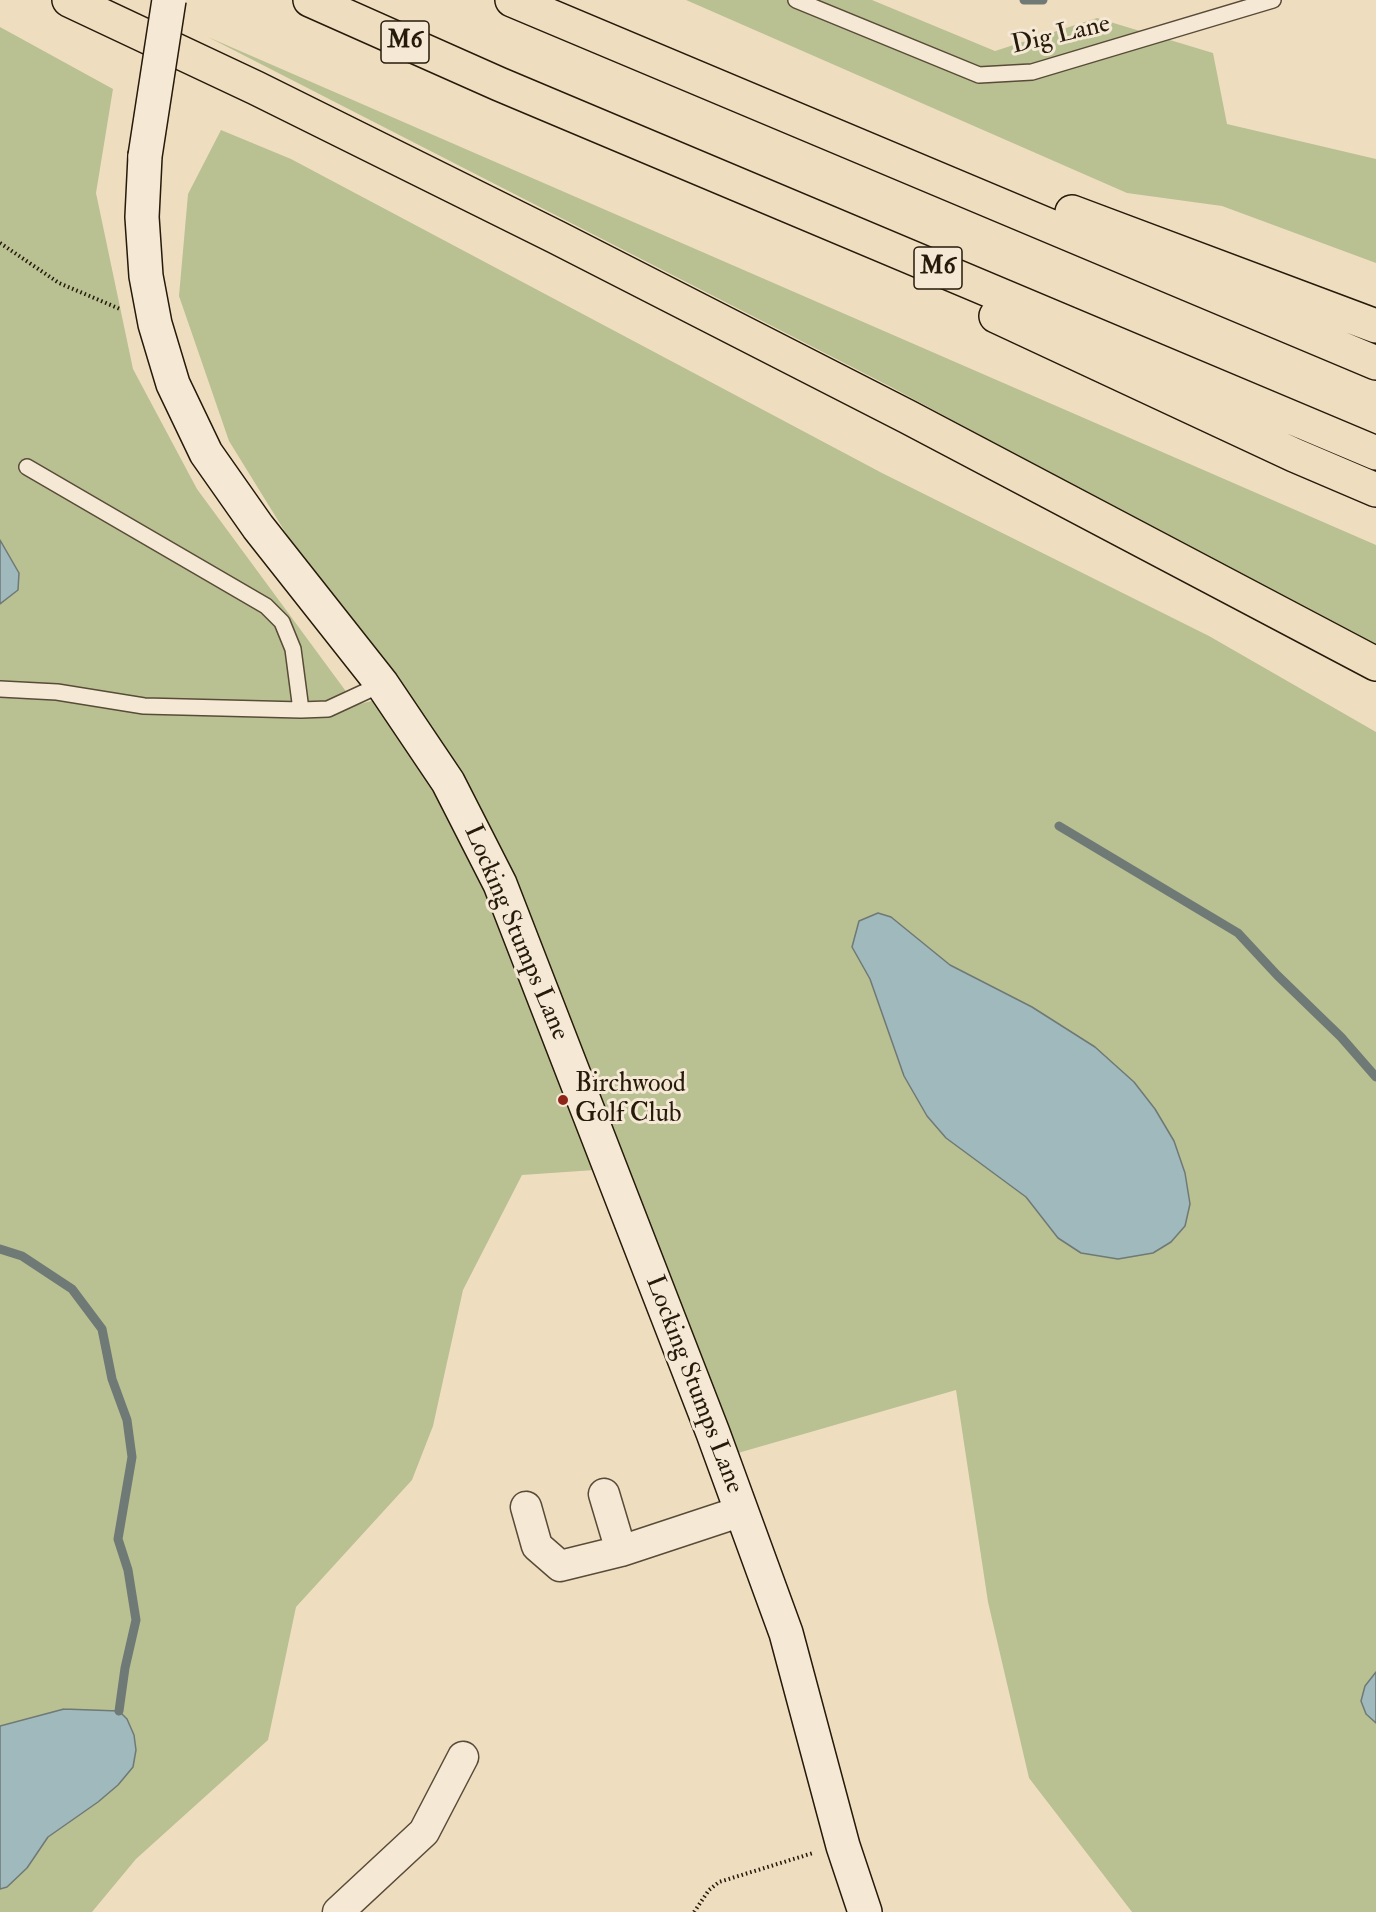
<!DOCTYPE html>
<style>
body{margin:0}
canvas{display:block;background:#efddc0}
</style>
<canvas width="1376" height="1912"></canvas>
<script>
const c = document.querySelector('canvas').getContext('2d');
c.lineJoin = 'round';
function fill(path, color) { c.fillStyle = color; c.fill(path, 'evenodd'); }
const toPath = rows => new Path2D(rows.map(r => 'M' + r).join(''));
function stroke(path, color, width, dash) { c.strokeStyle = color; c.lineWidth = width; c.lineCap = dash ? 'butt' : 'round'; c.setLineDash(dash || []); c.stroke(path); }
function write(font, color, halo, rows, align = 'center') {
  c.font = font + ' "IM FELL Double Pica",serif'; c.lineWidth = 6; c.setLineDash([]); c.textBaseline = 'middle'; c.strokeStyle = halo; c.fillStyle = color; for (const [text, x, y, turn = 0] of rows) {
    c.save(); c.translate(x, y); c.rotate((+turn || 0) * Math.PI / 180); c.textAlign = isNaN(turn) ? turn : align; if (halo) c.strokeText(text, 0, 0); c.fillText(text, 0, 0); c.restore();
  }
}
fill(toPath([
 [686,0,872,0,995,51,1097,18,1213,53,1227,124,1376,159,1376,263,1222,206,1127,193],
 [0,27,113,89,96,193,133,369,197,489,356,705,406,692,287,535,229,441,179,296,188,194,221,130,291,159,882,473,1209,636,1376,732,1376,1912,1132,1912,1029,1778,988,1602,956,1390,738,1453,670,1274,624,1168,522,1175,463,1290,433,1426,412,1480,296,1607,268,1740,136,1859,92,1912,0,1912],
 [208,37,1376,545,1376,648,891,387]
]), '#b9c192');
const water = toPath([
 [0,540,19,573,18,590,0,604,0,540],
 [878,913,891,917,950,965,1032,1007,1095,1047,1134,1082,1155,1109,1174,1141,1185,1173,1190,1204,1185,1226,1171,1242,1153,1253,1118,1259,1081,1253,1058,1238,1026,1197,946,1138,927,1116,904,1076,870,979,852,947,859,921,878,913],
 [1376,1672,1376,1723,1366,1714,1361,1701,1365,1686,1376,1672],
 [64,1709,119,1711,127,1719,134,1735,136,1750,133,1767,118,1785,98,1802,48,1837,27,1868,7,1887,0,1889,0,1726,64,1709]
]);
fill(water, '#9fb9bd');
stroke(water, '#6f7975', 1.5);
stroke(toPath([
 [1024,0,1043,0],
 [1059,826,1238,933,1277,975,1341,1037,1376,1077],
 [0,1249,22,1256,72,1289,102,1329,112,1379,127,1420,132,1457,118,1539,128,1570,136,1620,125,1668,119,1711]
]), '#6f7975', 9);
const lane = toPath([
 [796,0,979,75,1032,72,1273,0],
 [27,467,266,606,282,622,293,649,301,710],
 [0,689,57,692,144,706,301,710,328,709,382,684]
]);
const street = toPath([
 [604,1494,621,1551],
 [526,1507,537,1546,560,1566,621,1551,742,1511],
 [338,1912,424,1832,463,1757]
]);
const secondary = toPath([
 [145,156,142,217,146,276,155,324,173,384,206,453,258,527,382,684,448,782,500,884,713,1433,786,1633,843,1846,865,1912]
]);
const highway = toPath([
 [69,0,256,88,556,237,908,417,1376,664],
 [310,0,499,84,1376,453],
 [512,0,1376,363],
 [1072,212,1376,326],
 [996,316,1294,455,1376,490]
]);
stroke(lane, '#584b38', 18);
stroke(street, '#584b38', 33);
stroke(secondary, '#261a0a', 36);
stroke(highway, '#261a0a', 36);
stroke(toPath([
 [0,243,59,283,120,309],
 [694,1912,709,1890,719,1882,813,1853]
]), '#261a0a', 4, [1.5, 3]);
stroke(lane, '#f5e9d6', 15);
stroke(street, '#f5e9d6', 30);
stroke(secondary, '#f5e9d6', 33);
stroke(highway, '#efddc0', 33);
const secondaryBridge = toPath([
 [145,156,169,0]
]);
stroke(secondaryBridge, '#261a0a', 36, []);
stroke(secondaryBridge, '#f5e9d6', 33);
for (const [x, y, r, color] of [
 [563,1100,6,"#8f2418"]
]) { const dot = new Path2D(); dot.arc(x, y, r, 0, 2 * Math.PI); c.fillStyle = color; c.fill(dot); stroke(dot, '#f5e9d6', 2); }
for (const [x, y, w] of [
 [405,42,48],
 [938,268,48]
]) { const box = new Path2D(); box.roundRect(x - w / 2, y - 21, w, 42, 4.5); c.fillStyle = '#f5e9d6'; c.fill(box); stroke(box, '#261a0a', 1.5); }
write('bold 24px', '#261a0a', null, [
 ["M6",405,42],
 ["M6",938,268]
]);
write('26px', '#261a0a', '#f5e9d6', [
 ["Dig Lane",1061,36,-13],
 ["Locking Stumps Lane",515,933,67],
 ["Locking Stumps Lane",693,1385,69]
]);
write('26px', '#261a0a', '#f5e9d6', [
 ["Birchwood",575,1085],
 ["Golf Club",575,1115]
], 'left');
</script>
